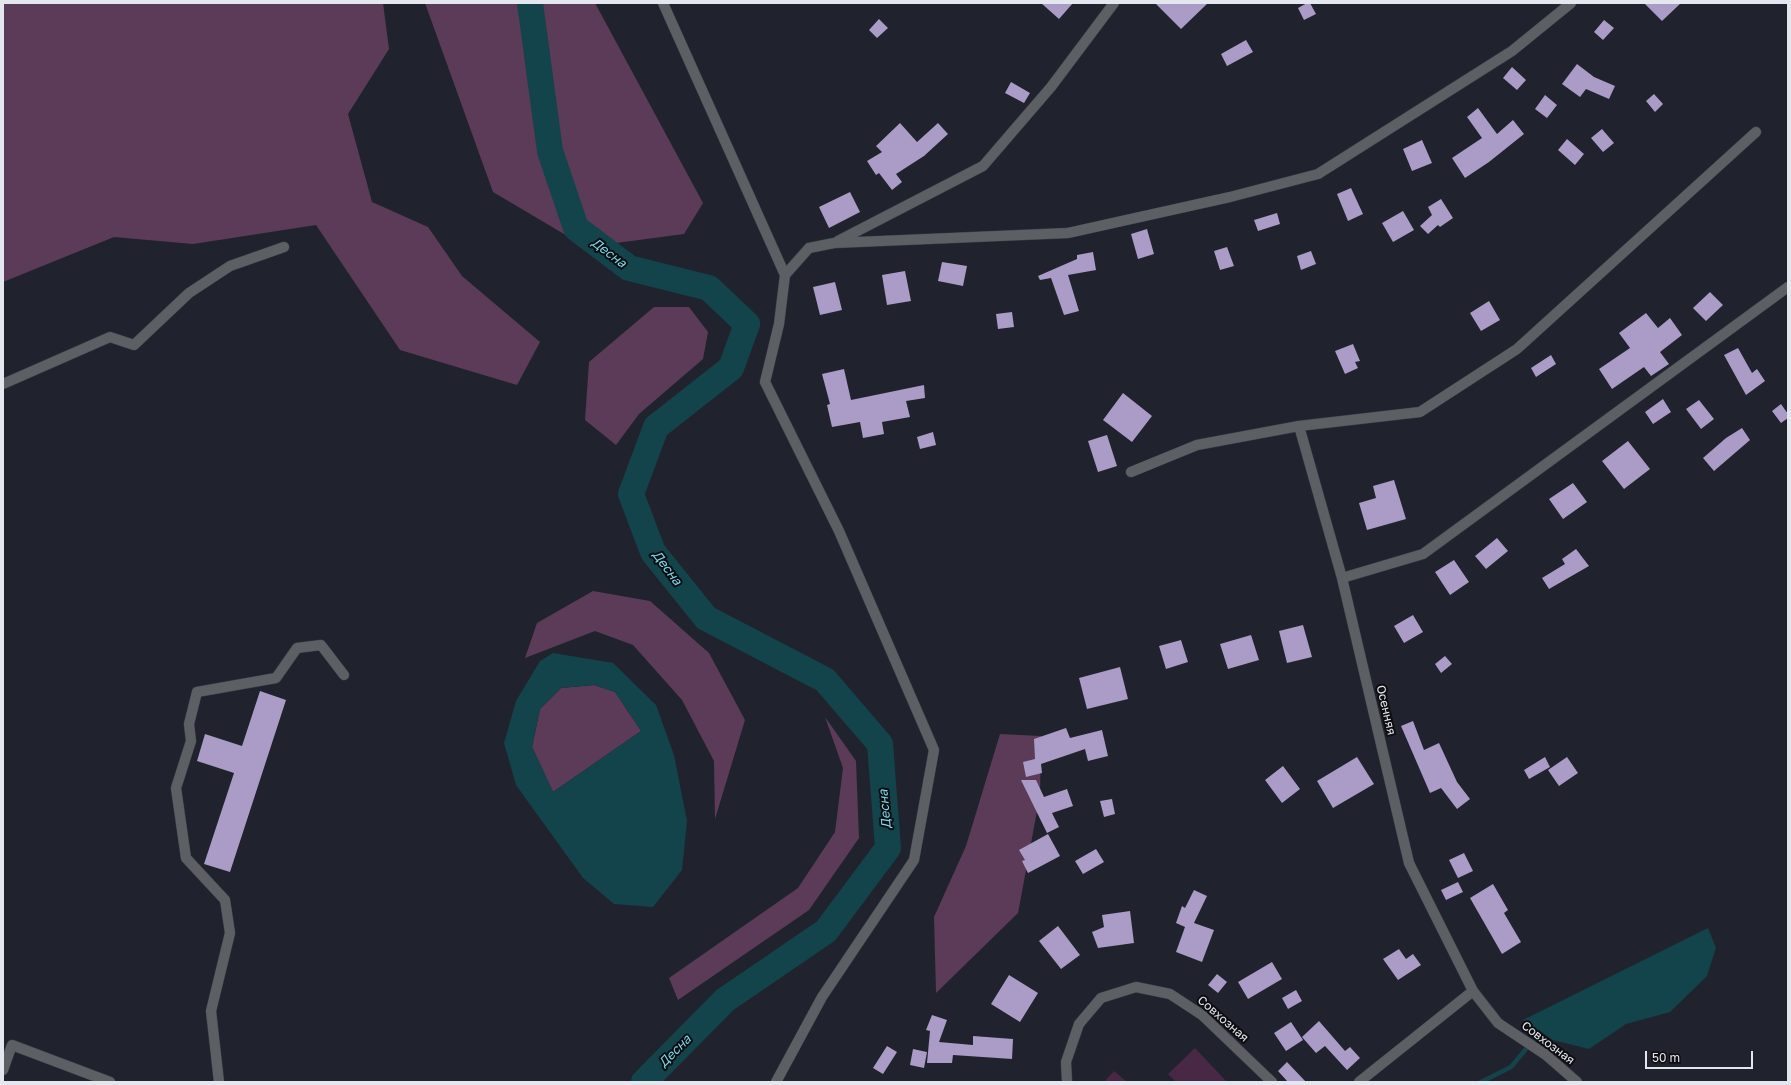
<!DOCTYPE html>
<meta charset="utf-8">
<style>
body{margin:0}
#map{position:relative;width:1791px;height:1085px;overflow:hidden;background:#20232d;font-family:"Golos Text",sans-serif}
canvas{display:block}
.frame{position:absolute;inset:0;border:4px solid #e4e7ed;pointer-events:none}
.scale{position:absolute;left:1645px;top:1051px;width:108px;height:18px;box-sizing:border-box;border:2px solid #e4e7ed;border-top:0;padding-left:5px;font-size:12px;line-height:14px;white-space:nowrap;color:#e4e7ed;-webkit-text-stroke:3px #0b0d11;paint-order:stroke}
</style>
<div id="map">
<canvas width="1791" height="1085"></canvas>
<div class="frame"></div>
<div class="scale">50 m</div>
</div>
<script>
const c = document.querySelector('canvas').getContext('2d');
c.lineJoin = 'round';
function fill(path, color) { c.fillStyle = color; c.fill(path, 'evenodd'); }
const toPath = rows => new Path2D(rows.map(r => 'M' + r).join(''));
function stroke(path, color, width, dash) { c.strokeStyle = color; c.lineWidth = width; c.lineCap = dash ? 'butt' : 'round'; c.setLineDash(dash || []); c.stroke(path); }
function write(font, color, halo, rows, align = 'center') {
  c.font = font + ' "Golos Text",sans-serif'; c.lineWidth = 4; c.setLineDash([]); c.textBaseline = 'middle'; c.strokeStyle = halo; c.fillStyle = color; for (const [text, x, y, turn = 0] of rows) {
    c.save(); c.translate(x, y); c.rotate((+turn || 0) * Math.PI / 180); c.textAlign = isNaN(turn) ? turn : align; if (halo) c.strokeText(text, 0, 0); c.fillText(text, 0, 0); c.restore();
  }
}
fill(toPath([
 [1195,1048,1227,1082,1176,1082,1168,1074],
 [1114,1071,1127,1082,1104,1082]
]), '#482844');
fill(toPath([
 [3,3,383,3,389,49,348,114,372,202,428,227,462,276,540,342,517,385,400,350,316,225,193,244,114,237,3,282],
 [425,3,595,3,703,203,684,234,586,247,493,192],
 [654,307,689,307,708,332,703,359,639,414,616,445,585,420,589,362],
 [593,591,650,601,709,653,745,720,715,819,714,761,682,700,633,645,595,631,525,658,537,623],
 [594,685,615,692,641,731,553,792,532,747,540,709,561,688],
 [825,717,856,761,859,838,809,910,678,1000,669,978,798,888,835,832,843,768],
 [1000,734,1041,736,1040,795,1018,913,936,993,934,917,966,846]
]), '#5c3b58');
fill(toPath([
 [553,653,613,663,656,705,674,755,687,821,682,870,653,907,614,904,583,878,516,785,504,743,516,701,540,661],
 [594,685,615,692,641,731,553,792,532,747,540,709,561,688],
 [1708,928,1716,948,1707,976,1670,1012,1626,1024,1589,1049,1553,1040,1523,1020]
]), '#13434b');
stroke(toPath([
 [1481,1082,1511,1067,1540,1032]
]), '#13434b', 4.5);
stroke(toPath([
 [530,3,550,151,576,228,629,268,709,288,747,324,731,368,656,427,631,494,653,552,706,618,825,680,880,744,888,848,826,931,725,1000,644,1082]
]), '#13434b', 26);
fill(toPath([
 [1041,3,1073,3,1059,19],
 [1155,3,1208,3,1181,29],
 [1307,3,1310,3,1316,14,1304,20,1298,8],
 [1644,3,1681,3,1662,21],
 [879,19,888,28,877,38,869,30],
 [1604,20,1614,28,1603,40,1594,32],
 [1246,40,1253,52,1227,66,1221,54],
 [1577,64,1594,77,1615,86,1609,99,1586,89,1580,97,1562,84],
 [1512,67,1526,80,1517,90,1503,78],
 [1011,82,1030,93,1024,103,1005,93],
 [1654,94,1663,104,1655,112,1646,101],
 [1545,95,1557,105,1547,118,1535,109],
 [1478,108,1497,134,1513,120,1524,134,1489,162,1465,178,1452,158,1482,138,1467,117],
 [900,123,917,142,938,123,948,134,924,156,896,174,902,182,892,190,879,173,876,175,867,161,882,152,876,146],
 [1602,129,1614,143,1603,152,1591,138],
 [1567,139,1584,154,1575,165,1558,150],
 [1422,140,1432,163,1412,171,1403,149],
 [1351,188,1363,214,1348,221,1337,194],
 [850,192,860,212,829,228,819,207],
 [1441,199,1453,218,1440,227,1438,225,1428,234,1420,226,1432,215,1428,207],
 [1403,211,1414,230,1393,242,1382,223],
 [1277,213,1280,224,1258,231,1254,220],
 [1147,229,1154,254,1138,259,1131,234],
 [1227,247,1234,266,1220,270,1214,251],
 [1311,251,1316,264,1301,270,1297,256],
 [1093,252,1096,270,1068,275,1079,311,1064,315,1051,278,1040,280,1038,276,1077,259,1077,255],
 [942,262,967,266,963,286,938,281],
 [905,271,911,301,887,305,882,275],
 [835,282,842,310,820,315,813,287],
 [1710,292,1723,305,1706,321,1693,308],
 [1489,301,1500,320,1481,331,1470,313],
 [1012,312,1014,327,998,329,996,314],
 [1646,313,1658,328,1670,318,1682,335,1660,352,1669,364,1651,376,1644,367,1612,389,1599,369,1630,348,1619,333],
 [1353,344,1360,361,1355,362,1358,368,1345,374,1335,351],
 [1738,348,1752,373,1757,369,1765,381,1746,395,1724,355],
 [1551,355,1556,364,1536,377,1531,368],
 [844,369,851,400,924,385,925,398,906,401,910,417,882,422,884,434,863,438,860,422,832,427,827,405,830,404,822,374],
 [1123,393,1152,416,1132,442,1103,420],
 [1663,399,1671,412,1653,424,1645,412],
 [1699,400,1714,419,1701,429,1686,409],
 [1781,404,1788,414,1788,418,1781,423,1772,411],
 [1742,428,1750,440,1714,471,1703,458,1726,438],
 [933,432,936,445,920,449,917,437],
 [1107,435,1117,466,1098,472,1088,441],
 [1628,441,1650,469,1624,489,1602,461],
 [1394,480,1406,519,1367,530,1359,503,1376,498,1373,486],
 [1573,483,1587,502,1563,519,1549,499],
 [1497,538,1508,551,1486,569,1475,556],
 [1576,549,1589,566,1549,589,1542,578,1565,564,1562,559],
 [1454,560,1469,582,1450,595,1435,572],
 [1413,615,1423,632,1404,643,1394,626],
 [1303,625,1312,657,1287,663,1279,631],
 [1251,635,1259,660,1228,669,1220,644],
 [1181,640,1188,662,1166,669,1159,646],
 [1445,656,1452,664,1441,673,1435,664],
 [1120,667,1128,699,1087,709,1079,678],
 [260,691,286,700,230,872,204,864,234,773,197,761,205,734,242,746],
 [1413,721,1424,750,1439,743,1457,782,1470,799,1457,809,1441,788,1430,793,1401,726],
 [1066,728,1070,738,1102,730,1108,756,1088,761,1085,749,1041,764,1042,773,1026,777,1023,762,1035,759,1034,739],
 [1357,757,1374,784,1333,808,1317,781],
 [1545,757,1550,767,1529,779,1524,770],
 [1567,757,1578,773,1559,786,1548,770],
 [1283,766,1300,789,1282,803,1265,780],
 [1021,780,1036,780,1044,797,1067,789,1073,806,1052,813,1059,827,1047,833],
 [1112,799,1115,814,1104,817,1100,801],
 [1048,834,1060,856,1028,873,1022,861,1025,860,1019,850],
 [1096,849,1104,862,1083,874,1075,861],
 [1464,853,1473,871,1458,878,1449,860],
 [1458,882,1463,892,1446,900,1441,890],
 [1493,884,1508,910,1504,913,1521,942,1502,954,1470,898],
 [1194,890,1207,896,1194,923,1214,930,1202,962,1176,952,1185,927,1176,923,1182,906,1185,908],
 [1130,911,1134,943,1098,948,1092,932,1104,927,1102,915],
 [1058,926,1080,955,1061,969,1039,941],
 [1399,949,1406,959,1413,954,1421,965,1398,980,1383,959],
 [1272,962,1282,979,1248,999,1238,982],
 [1217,974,1227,982,1218,993,1208,985],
 [1009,975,1038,993,1020,1022,991,1004],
 [1296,990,1302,1001,1288,1009,1282,998],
 [932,1015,947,1020,939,1042,973,1045,973,1036,1013,1039,1012,1059,953,1055,952,1063,927,1063,930,1031,926,1030],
 [1319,1021,1345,1051,1350,1047,1360,1058,1347,1070,1325,1046,1316,1053,1302,1037],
 [1291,1022,1303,1040,1286,1051,1274,1033],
 [887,1046,897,1052,883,1074,873,1068],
 [913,1049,927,1052,924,1068,910,1065],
 [1287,1062,1306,1082,1288,1082,1278,1071]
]), '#aa9bc7');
const minor = toPath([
 [663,3,785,275],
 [838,241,983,166,1051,87,1114,3],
 [3,384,110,337,134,345,189,293,230,266,284,247],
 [1299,426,1342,578,1409,863,1473,991,1498,1023,1546,1055,1577,1082],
 [1131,472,1197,445,1299,426,1420,412,1517,349,1756,132],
 [1342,578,1423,554,1788,287],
 [3,1070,12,1045,110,1082],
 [219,1082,211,1011,230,933,225,900,186,858,176,788,191,741,189,724,197,692,276,678,297,648,321,645,344,675],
 [776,1082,822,997,914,860,934,750,839,531,765,382,779,324,785,275,809,248,834,243,1068,233,1230,197,1318,174,1512,51,1571,3],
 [1067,1082,1066,1062,1079,1024,1101,998,1136,987,1170,994,1202,1015,1272,1082],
 [1359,1082,1473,991]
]);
stroke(minor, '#3b3e48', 11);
stroke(minor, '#5c6064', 10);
write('12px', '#e4e7ed', '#0b0d11', [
 ["Осенняя",1386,710,77],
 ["Совхозная",1223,1019,41],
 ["Совхозная",1548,1043,37]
]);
write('italic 13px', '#78daea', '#0b0d11', [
 ["Десна",609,253,37],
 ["Десна",667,568,53],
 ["Десна",885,809,-95],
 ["Десна",675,1051,-45]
]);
</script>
